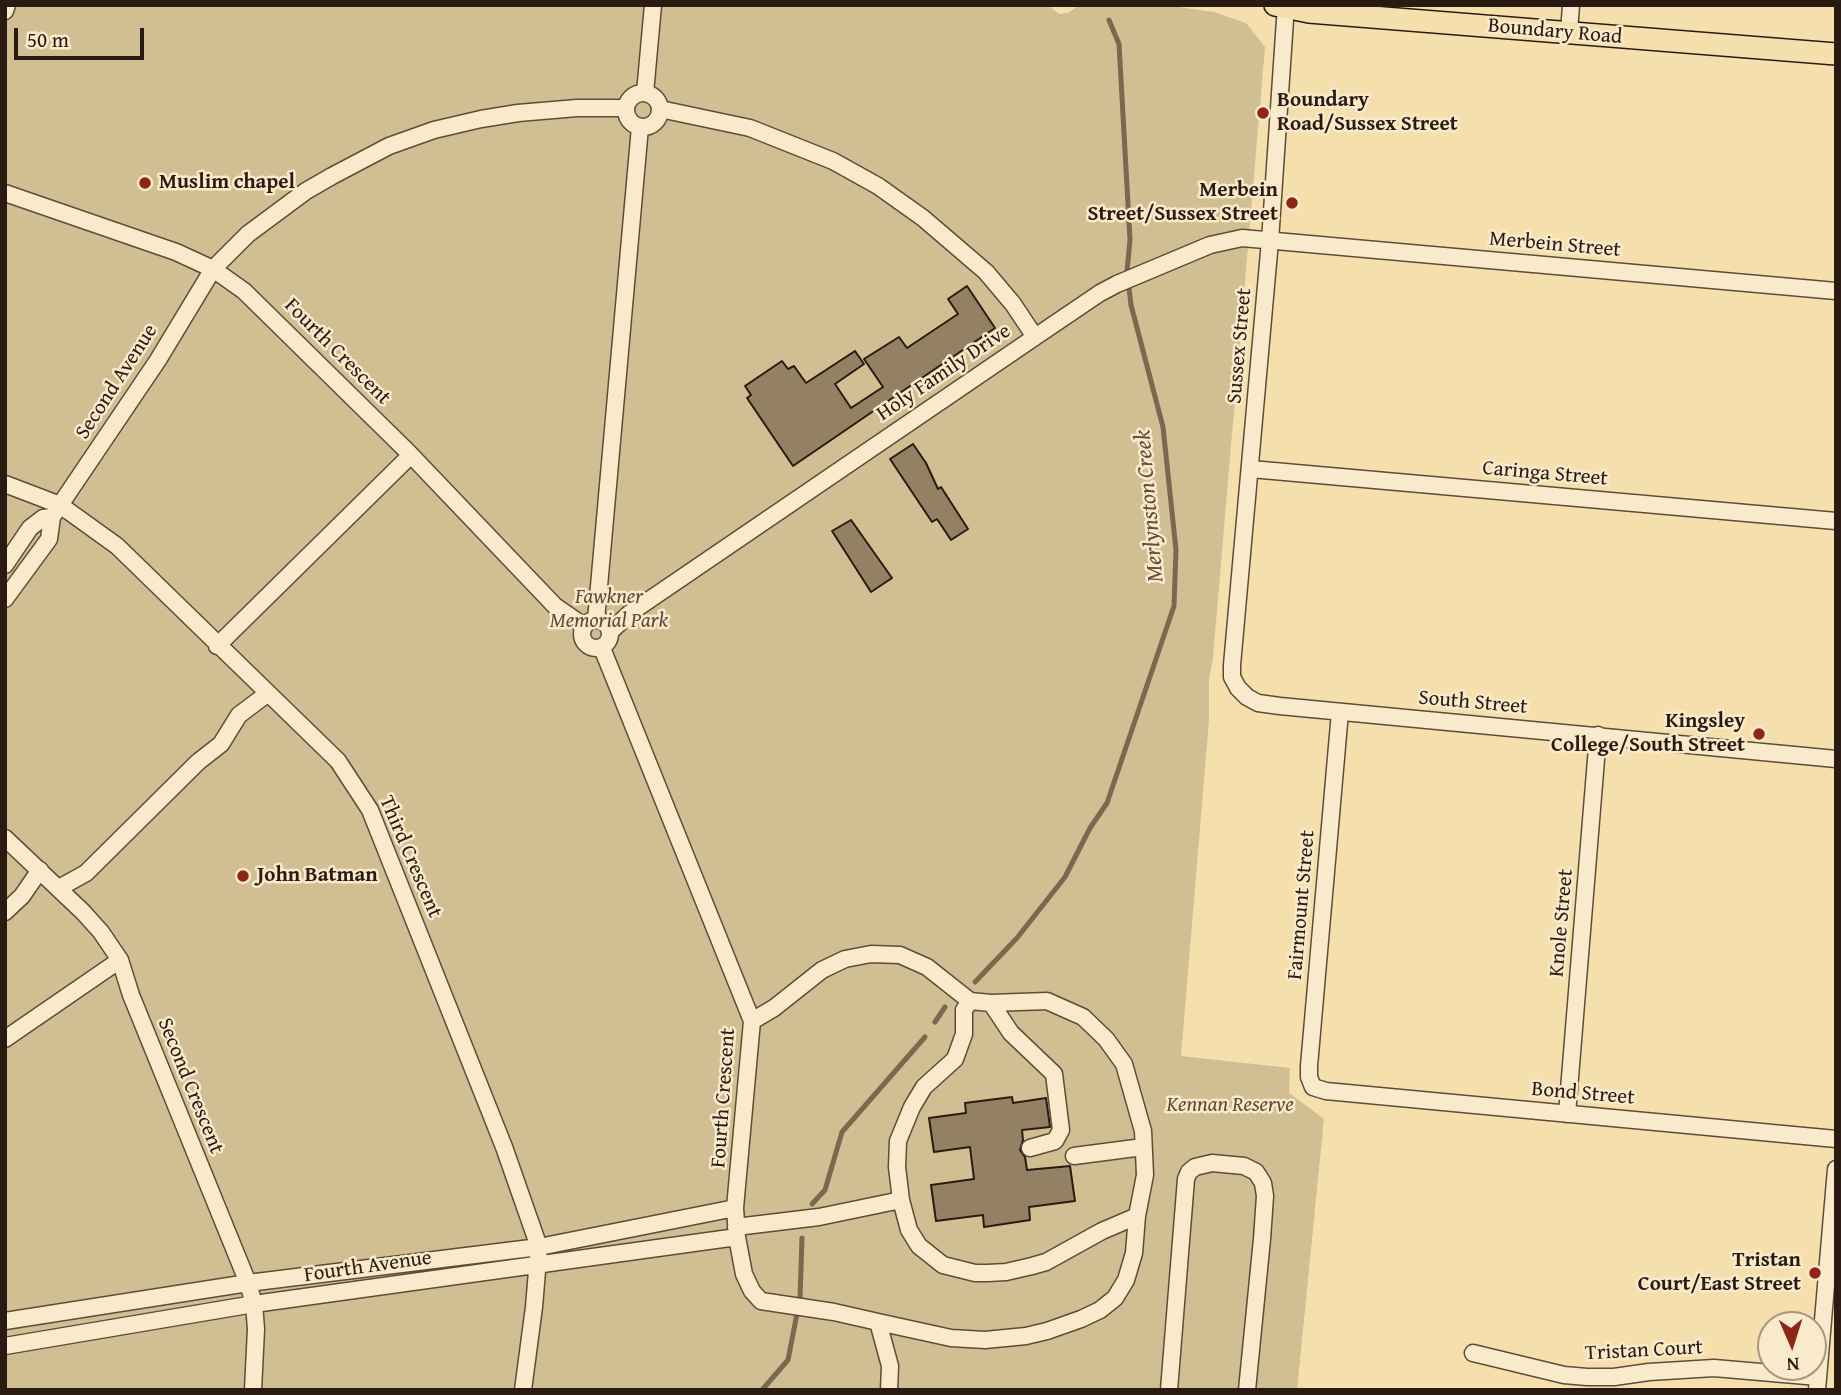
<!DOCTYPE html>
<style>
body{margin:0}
#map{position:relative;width:1841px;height:1395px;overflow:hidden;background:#f5dfad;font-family:"Gentium Book Plus",serif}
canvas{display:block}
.frame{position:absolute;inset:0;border:7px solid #2a1b12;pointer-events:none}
.north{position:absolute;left:1757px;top:1311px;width:70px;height:70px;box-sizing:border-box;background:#f8eaca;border:2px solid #a69780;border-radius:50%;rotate:177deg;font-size:19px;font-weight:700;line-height:28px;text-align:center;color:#2a1b12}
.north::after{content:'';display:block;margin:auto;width:24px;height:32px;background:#8f2418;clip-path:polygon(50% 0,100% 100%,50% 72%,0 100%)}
.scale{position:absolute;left:14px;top:28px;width:130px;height:32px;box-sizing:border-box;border:4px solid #2a1b12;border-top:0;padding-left:9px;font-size:21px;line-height:24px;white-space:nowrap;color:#2a1b12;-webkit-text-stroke:5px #f8eaca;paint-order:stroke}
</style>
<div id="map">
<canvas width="1841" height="1395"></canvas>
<div class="frame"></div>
<div class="north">N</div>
<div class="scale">50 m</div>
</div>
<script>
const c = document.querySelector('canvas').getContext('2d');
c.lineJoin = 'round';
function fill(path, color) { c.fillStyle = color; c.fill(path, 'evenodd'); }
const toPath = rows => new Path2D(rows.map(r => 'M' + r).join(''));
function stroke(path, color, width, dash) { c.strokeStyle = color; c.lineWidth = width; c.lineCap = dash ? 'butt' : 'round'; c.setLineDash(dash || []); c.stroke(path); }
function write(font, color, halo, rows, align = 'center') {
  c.font = font + ' "Gentium Book Plus",serif'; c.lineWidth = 5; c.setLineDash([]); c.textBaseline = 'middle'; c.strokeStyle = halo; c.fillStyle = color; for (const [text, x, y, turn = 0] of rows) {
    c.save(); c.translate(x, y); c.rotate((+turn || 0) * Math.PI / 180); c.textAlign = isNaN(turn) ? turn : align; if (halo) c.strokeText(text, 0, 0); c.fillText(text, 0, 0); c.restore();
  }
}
fill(toPath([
 [5,5,1048,5,1059,14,1068,13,1079,5,1164,5,1214,12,1246,23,1265,47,1213,657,1209,680,1209,720,1181,1056,1290,1068,1289,1093,1324,1119,1297,1390,5,1390]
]), '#d2be93');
stroke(toPath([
 [975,982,1017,938,1065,877,1090,828,1107,803,1174,606,1176,550,1163,427,1131,305,1127,271,1130,240,1119,44,1109,20],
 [935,1022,945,1007],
 [812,1204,825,1190,842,1132,925,1037],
 [762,1390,788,1360,800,1298,802,1238]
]), '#7a684f', 5);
const building = toPath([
 [967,286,995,328,793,466,747,398,751,395,745,386,782,361,788,369,794,366,806,383,855,351,864,364,835,384,851,408,883,387,864,359,899,337,907,348,958,314,948,299,967,286],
 [913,444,926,463,938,489,941,487,968,529,951,540,937,519,932,522,890,459,913,444],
 [851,520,892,578,871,592,832,531,851,520],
 [1012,1097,1013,1103,1046,1098,1050,1127,1022,1130,1023,1140,1020,1150,1025,1157,1027,1170,1070,1166,1075,1201,1029,1207,1030,1220,984,1227,983,1215,936,1221,931,1185,974,1179,970,1147,934,1152,929,1118,966,1113,965,1103,1012,1097]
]);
fill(building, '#948163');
stroke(building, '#2a1b12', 2);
const minor = toPath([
 [1286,5,1270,241,1232,665,1232,677,1238,688,1247,697,1258,703,1280,706,1836,759],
 [5,11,7,5],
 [1569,33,1571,5],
 '626 110a17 17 0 1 1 34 0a17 17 0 1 1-34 0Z',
 [645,93,653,5],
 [5,193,176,252,213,269,244,291,409,453,555,606,584,626],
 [1035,337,1100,293,1117,284,1210,245,1242,238,1836,291],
 [1251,469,1836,521],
 [5,484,60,505,117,546,338,761,370,810,504,1147,539,1247,534,1307,523,1390],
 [5,565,30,528,43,518,52,517],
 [5,599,49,539,52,517,158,360,213,269,248,234,306,191,332,176,389,146,434,130,481,119,518,113,577,108,626,108],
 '582 634a14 14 0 1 1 28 0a14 14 0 1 1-28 0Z',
 [596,620,640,127],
 [610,632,630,613,1035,337,1013,304,986,272,923,218,878,186,833,161,750,128,660,109],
 [217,646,411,455],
 [602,648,752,1021,735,1208,737,1237,744,1274,752,1291,761,1301,834,1312,878,1322,890,1366,889,1390],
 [1340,712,1309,1066,1309,1077,1313,1087,1326,1091,1836,1139],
 [5,838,83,912,101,932,120,960,131,995,248,1283,254,1304,256,1329,253,1390],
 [59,888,86,873,198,762,221,744,239,715,267,694],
 [5,912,22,896,40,870],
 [991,1003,1011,1033,1054,1074,1061,1130,1055,1141,1030,1148],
 [752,1021,774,1008,822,970,845,959,871,954,900,955,927,967,970,1001,964,1010,964,1034,955,1059,924,1087,912,1107,898,1141,897,1167,901,1200,909,1230,919,1246,943,1265,975,1273,988,1273,1006,1272,1032,1266,1046,1262,1102,1231,1137,1216],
 [5,1039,120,960],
 [1567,1114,1598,735],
 [1074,1156,1143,1147],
 [736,1227,819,1217,901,1200],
 [5,1321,248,1283,539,1247,735,1208],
 [878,1322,951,1338,985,1340,1026,1336,1047,1331,1081,1319,1100,1310,1115,1298,1126,1280,1134,1253,1137,1216,1145,1175,1143,1131,1124,1064,1106,1039,1083,1017,1047,1001,991,1003,970,1001],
 [5,1346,254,1304,737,1237],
 [1473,1353,1564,1375,1587,1377,1614,1377,1649,1372,1714,1368,1818,1377],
 [1169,1390,1186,1179,1189,1172,1195,1167,1212,1163,1244,1166,1256,1172,1263,1183,1265,1196,1262,1239,1247,1390],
 [1817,1390,1836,1169]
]);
const major = toPath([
 [1275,5,1309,12,1836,54]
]);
stroke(minor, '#5d4c39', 19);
stroke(major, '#2a1b12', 24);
stroke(minor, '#f8eaca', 16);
stroke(major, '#f5dfad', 21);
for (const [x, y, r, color] of [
 [1263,113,7,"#8f2418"],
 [145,183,7,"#8f2418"],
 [1292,203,7,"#8f2418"],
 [1759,734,7,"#8f2418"],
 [243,876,7,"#8f2418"],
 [1815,1273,7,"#8f2418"]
]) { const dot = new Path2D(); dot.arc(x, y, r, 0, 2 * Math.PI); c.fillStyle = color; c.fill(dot); stroke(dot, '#f8eaca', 2.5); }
write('21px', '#2a1b12', '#f8eaca', [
 ["Boundary Road",1555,32,5],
 ["Merbein Street",1555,245,5],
 ["Sussex Street",1240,346,-85],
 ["Fourth Crescent",337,352,45],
 ["Holy Family Drive",944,373,-34],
 ["Second Avenue",117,382,-57],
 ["Caringa Street",1545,474,5],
 ["South Street",1473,703,5],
 ["Third Crescent",410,857,67],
 ["Fairmount Street",1302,905,-85],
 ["Knole Street",1562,923,-85],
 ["Second Crescent",190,1086,68],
 ["Bond Street",1583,1094,5],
 ["Fourth Crescent",724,1098,-86],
 ["Fourth Avenue",368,1267,-8],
 ["Tristan Court",1644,1351,-3]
]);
write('bold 21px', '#2a1b12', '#f8eaca', [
 ["Boundary",1277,101],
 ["Road/Sussex Street",1277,125],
 ["Muslim chapel",159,183],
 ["Merbein",1278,191,"right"],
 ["Street/Sussex Street",1278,215,"right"],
 ["Kingsley",1745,722,"right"],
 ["College/South Street",1745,746,"right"],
 ["John Batman",257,876],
 ["Tristan",1801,1261,"right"],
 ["Court/East Street",1801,1285,"right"]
], 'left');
write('italic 21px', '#5c4c39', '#f8eaca', [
 ["Fawkner",609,598],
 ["Memorial Park",609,622],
 ["Kennan Reserve",1230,1106]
]);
write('italic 23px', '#604f3b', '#f8eaca', [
 ["Merlynston Creek",1150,506,-95]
]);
</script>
